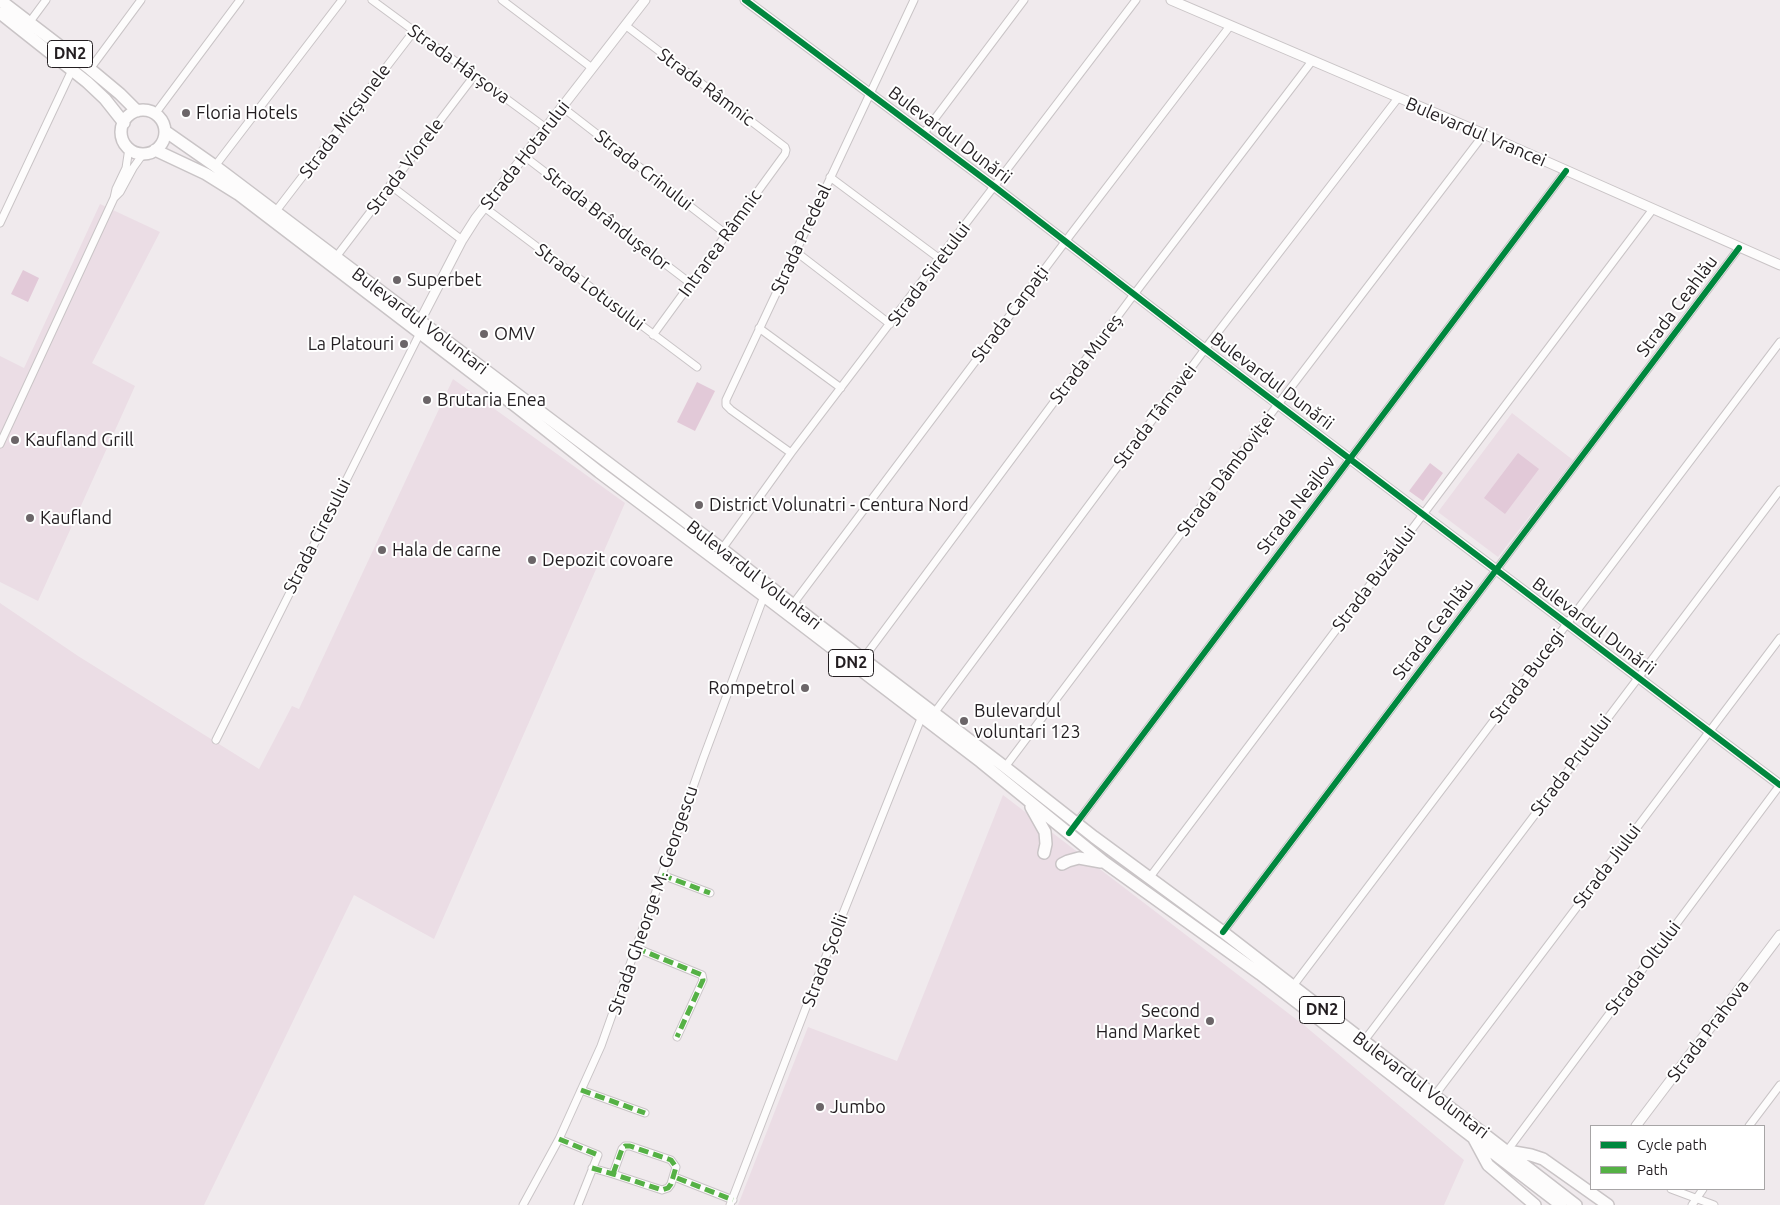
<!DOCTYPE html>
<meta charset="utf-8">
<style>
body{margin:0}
#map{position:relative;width:1780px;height:1205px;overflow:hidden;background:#f0eaed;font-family:Ubuntu,sans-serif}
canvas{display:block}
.legend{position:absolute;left:1590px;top:1125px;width:175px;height:65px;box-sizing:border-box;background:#fff;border:1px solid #a7a5a6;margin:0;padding:6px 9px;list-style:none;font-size:15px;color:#231e21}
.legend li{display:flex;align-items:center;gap:10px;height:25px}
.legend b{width:25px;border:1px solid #a7a5a6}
</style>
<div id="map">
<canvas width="1780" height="1205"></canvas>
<ul class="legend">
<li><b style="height:6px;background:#00873e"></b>Cycle path</li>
<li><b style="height:6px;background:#55b145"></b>Path</li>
</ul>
</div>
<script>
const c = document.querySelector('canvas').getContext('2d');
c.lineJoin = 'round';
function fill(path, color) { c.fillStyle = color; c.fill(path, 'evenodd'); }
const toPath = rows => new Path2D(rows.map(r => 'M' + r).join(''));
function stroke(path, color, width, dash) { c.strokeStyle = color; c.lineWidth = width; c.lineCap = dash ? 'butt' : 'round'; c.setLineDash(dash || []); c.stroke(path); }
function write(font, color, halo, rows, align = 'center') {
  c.font = font + ' Ubuntu,sans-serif'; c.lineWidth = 4; c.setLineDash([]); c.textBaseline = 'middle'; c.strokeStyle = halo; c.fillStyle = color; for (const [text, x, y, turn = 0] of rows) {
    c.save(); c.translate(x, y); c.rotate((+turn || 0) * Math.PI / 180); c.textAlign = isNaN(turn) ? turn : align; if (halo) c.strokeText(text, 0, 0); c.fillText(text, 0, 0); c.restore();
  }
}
fill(toPath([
 [100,204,160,232,92,363,135,386,38,601,0,582,0,356,24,368],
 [453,379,625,503,434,939,354,895,204,1205,0,1205,0,603,78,656,259,769,292,706,299,709],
 [1512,413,1573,460,1498,557,1438,512],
 [1003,795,1305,1026,1464,1160,1444,1205,738,1205,808,1027,897,1061]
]), '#ebdde5');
fill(toPath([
 [23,270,39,278,28,302,11,294],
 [697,382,715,391,695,431,677,422],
 [1518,453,1539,469,1505,514,1484,498],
 [1430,463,1443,473,1423,501,1409,491]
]), '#e2c9d8');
const minor = toPath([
 [372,0,546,128],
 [502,0,592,68],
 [29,23,46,0],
 [625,25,785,147,786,150,785,154,653,335],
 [90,69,141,0],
 [562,107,726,234],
 [155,114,240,0],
 [924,133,1024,0],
 [524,156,690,283],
 [215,166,342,0],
 [830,177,940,259],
 [390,185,462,240],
 [114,198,120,192,133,168,143,154],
 [484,207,697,367],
 [276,211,414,31],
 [0,223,72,70],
 [795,251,890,324],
 [336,257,474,76],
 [759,328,841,388],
 [0,444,114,198,116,189,126,168,129,148],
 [791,453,731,410,726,405,726,400,914,0],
 [722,549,791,453,1136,0],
 [793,604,1071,234,1230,26],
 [863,659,1129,301,1312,61],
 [935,712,1211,341,1398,98],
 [216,740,420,333],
 [1005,767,1273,411,1484,134],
 [1069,833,1566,171],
 [662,875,710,893],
 [1150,877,1653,209],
 [1223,932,1739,248],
 [636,948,702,975,703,980,677,1037],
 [1293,986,1780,342],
 [1364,1041,1780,490],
 [581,1090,645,1113],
 [1435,1095,1780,638],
 [1749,1126,1780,1085],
 [559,1139,598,1155,578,1205],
 [1507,1151,1780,785],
 [592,1168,613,1174,662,1190,668,1188,671,1184,676,1167,671,1160,630,1146,625,1146,622,1149,613,1174],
 [677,1178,733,1200],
 [1671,1189,1714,1205],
 [523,1205,559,1139,601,1046,703,759,764,596],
 [730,1205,820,971,922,716],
 [1692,1205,1703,1189]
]);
const tertiary = toPath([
 [745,0,995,187,1205,349,1780,785],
 [1171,0,1484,134,1780,265],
 [420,321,462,240,476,218,645,0],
 [1636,1126,1780,935]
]);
const trunk = toPath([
 [0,0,90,69,120,94,137,111],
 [0,13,87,82,105,99,124,123],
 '121 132a22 22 0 1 1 44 0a22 22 0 1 1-44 0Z',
 [165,131,215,166,722,549,820,626,1005,767,1094,837,1223,932,1576,1205],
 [155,150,206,174,238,194,518,408,599,472,764,596,981,762,1104,862,1260,974,1561,1205],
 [1031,807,1045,832,1046,844,1044,853],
 [1062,864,1068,861,1079,858,1101,862],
 [1474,1139,1488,1165,1535,1205],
 [1508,1151,1531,1155,1543,1159,1608,1205]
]);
stroke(minor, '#c9c4c6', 9);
stroke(tertiary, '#c9c4c6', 11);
stroke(trunk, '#c9c4c6', 14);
stroke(minor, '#fdfcfc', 7);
stroke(tertiary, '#fdfcfc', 9);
stroke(trunk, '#fdfcfc', 11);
stroke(toPath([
 [662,875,710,893],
 [636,948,702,975,703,980,677,1037],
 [581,1090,645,1113],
 [559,1139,598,1155],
 [592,1168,613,1174,662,1190,668,1188,671,1184,676,1167,671,1160,630,1146,625,1146,622,1149,613,1174],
 [677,1178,733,1200]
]), '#55b145', 5, [10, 5]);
stroke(toPath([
 [745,0,995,187,1205,349,1780,785],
 [1069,833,1566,171],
 [1223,932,1739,248]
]), '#00873e', 6);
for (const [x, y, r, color] of [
 [186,113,5,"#6b6568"],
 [397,280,5,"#6b6568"],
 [484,334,5,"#6b6568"],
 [404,344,5,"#6b6568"],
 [427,400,5,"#6b6568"],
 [15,440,5,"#6b6568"],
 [699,505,5,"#6b6568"],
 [30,518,5,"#6b6568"],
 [382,550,5,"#6b6568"],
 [532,560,5,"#6b6568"],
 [805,688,5,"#6b6568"],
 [964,721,5,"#6b6568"],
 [1210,1021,5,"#6b6568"],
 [820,1107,5,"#6b6568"]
]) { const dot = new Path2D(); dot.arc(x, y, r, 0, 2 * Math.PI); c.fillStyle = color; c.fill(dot); stroke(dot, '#fff', 2); }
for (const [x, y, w] of [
 [70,54,45],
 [851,663,45],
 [1322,1010,45]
]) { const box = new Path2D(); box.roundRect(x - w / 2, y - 13.5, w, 27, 4); c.fillStyle = '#fff'; c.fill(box); stroke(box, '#231e21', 1); }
write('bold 16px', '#231e21', null, [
 ["DN2",70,54],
 ["DN2",851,663],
 ["DN2",1322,1010]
]);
write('18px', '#231e21', '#fff', [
 ["Strada Hârșova",459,64,36],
 ["Strada Râmnic",706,87,37],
 ["Strada Micșunele",345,121,-53],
 ["Bulevardul Vrancei",1476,132,23],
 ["Bulevardul Dunării",950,135,37],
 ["Strada Hotarului",525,155,-52],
 ["Strada Viorele",405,166,-53],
 ["Strada Crinului",644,170,38],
 ["Strada Brândușelor",607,219,38],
 ["Strada Predeal",801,239,-65],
 ["Intrarea Râmnic",720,243,-54],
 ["Strada Siretului",929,274,-53],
 ["Strada Lotusului",590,287,37],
 ["Strada Ceahlău",1677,306,-53],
 ["Strada Carpați",1010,314,-53],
 ["Bulevardul Voluntari",420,321,37],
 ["Strada Mureș",1086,359,-53],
 ["Bulevardul Dunării",1272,381,37],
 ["Strada Târnavei",1155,416,-53],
 ["Strada Dâmboviței",1226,474,-53],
 ["Strada Neajlov",1296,505,-53],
 ["Strada Ciresului",317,536,-63],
 ["Bulevardul Voluntari",754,575,38],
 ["Strada Buzăului",1374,579,-53],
 ["Bulevardul Dunării",1594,626,37],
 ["Strada Ceahlău",1433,629,-53],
 ["Strada Bucegi",1527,676,-53],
 ["Strada Prutului",1571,765,-53],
 ["Strada Jiului",1607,866,-53],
 ["Strada Gheorge M. Georgescu",653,900,-71],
 ["Strada Școlii",825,960,-69],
 ["Strada Oltului",1643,968,-53],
 ["Strada Prahova",1708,1031,-53],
 ["Bulevardul Voluntari",1421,1085,37]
]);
write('18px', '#231e21', '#fff', [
 ["Floria Hotels",196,113],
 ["Superbet",407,280],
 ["OMV",494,334],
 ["La Platouri",394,344,"right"],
 ["Brutaria Enea",437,400],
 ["Kaufland Grill",25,440],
 ["District Volunatri - Centura Nord",709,505],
 ["Kaufland",40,518],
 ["Hala de carne",392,550],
 ["Depozit covoare",542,560],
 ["Rompetrol",795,688,"right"],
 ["Bulevardul",974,711],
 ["voluntari 123",974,732],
 ["Second",1200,1011,"right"],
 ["Hand Market",1200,1032,"right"],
 ["Jumbo",830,1107]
], 'left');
</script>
